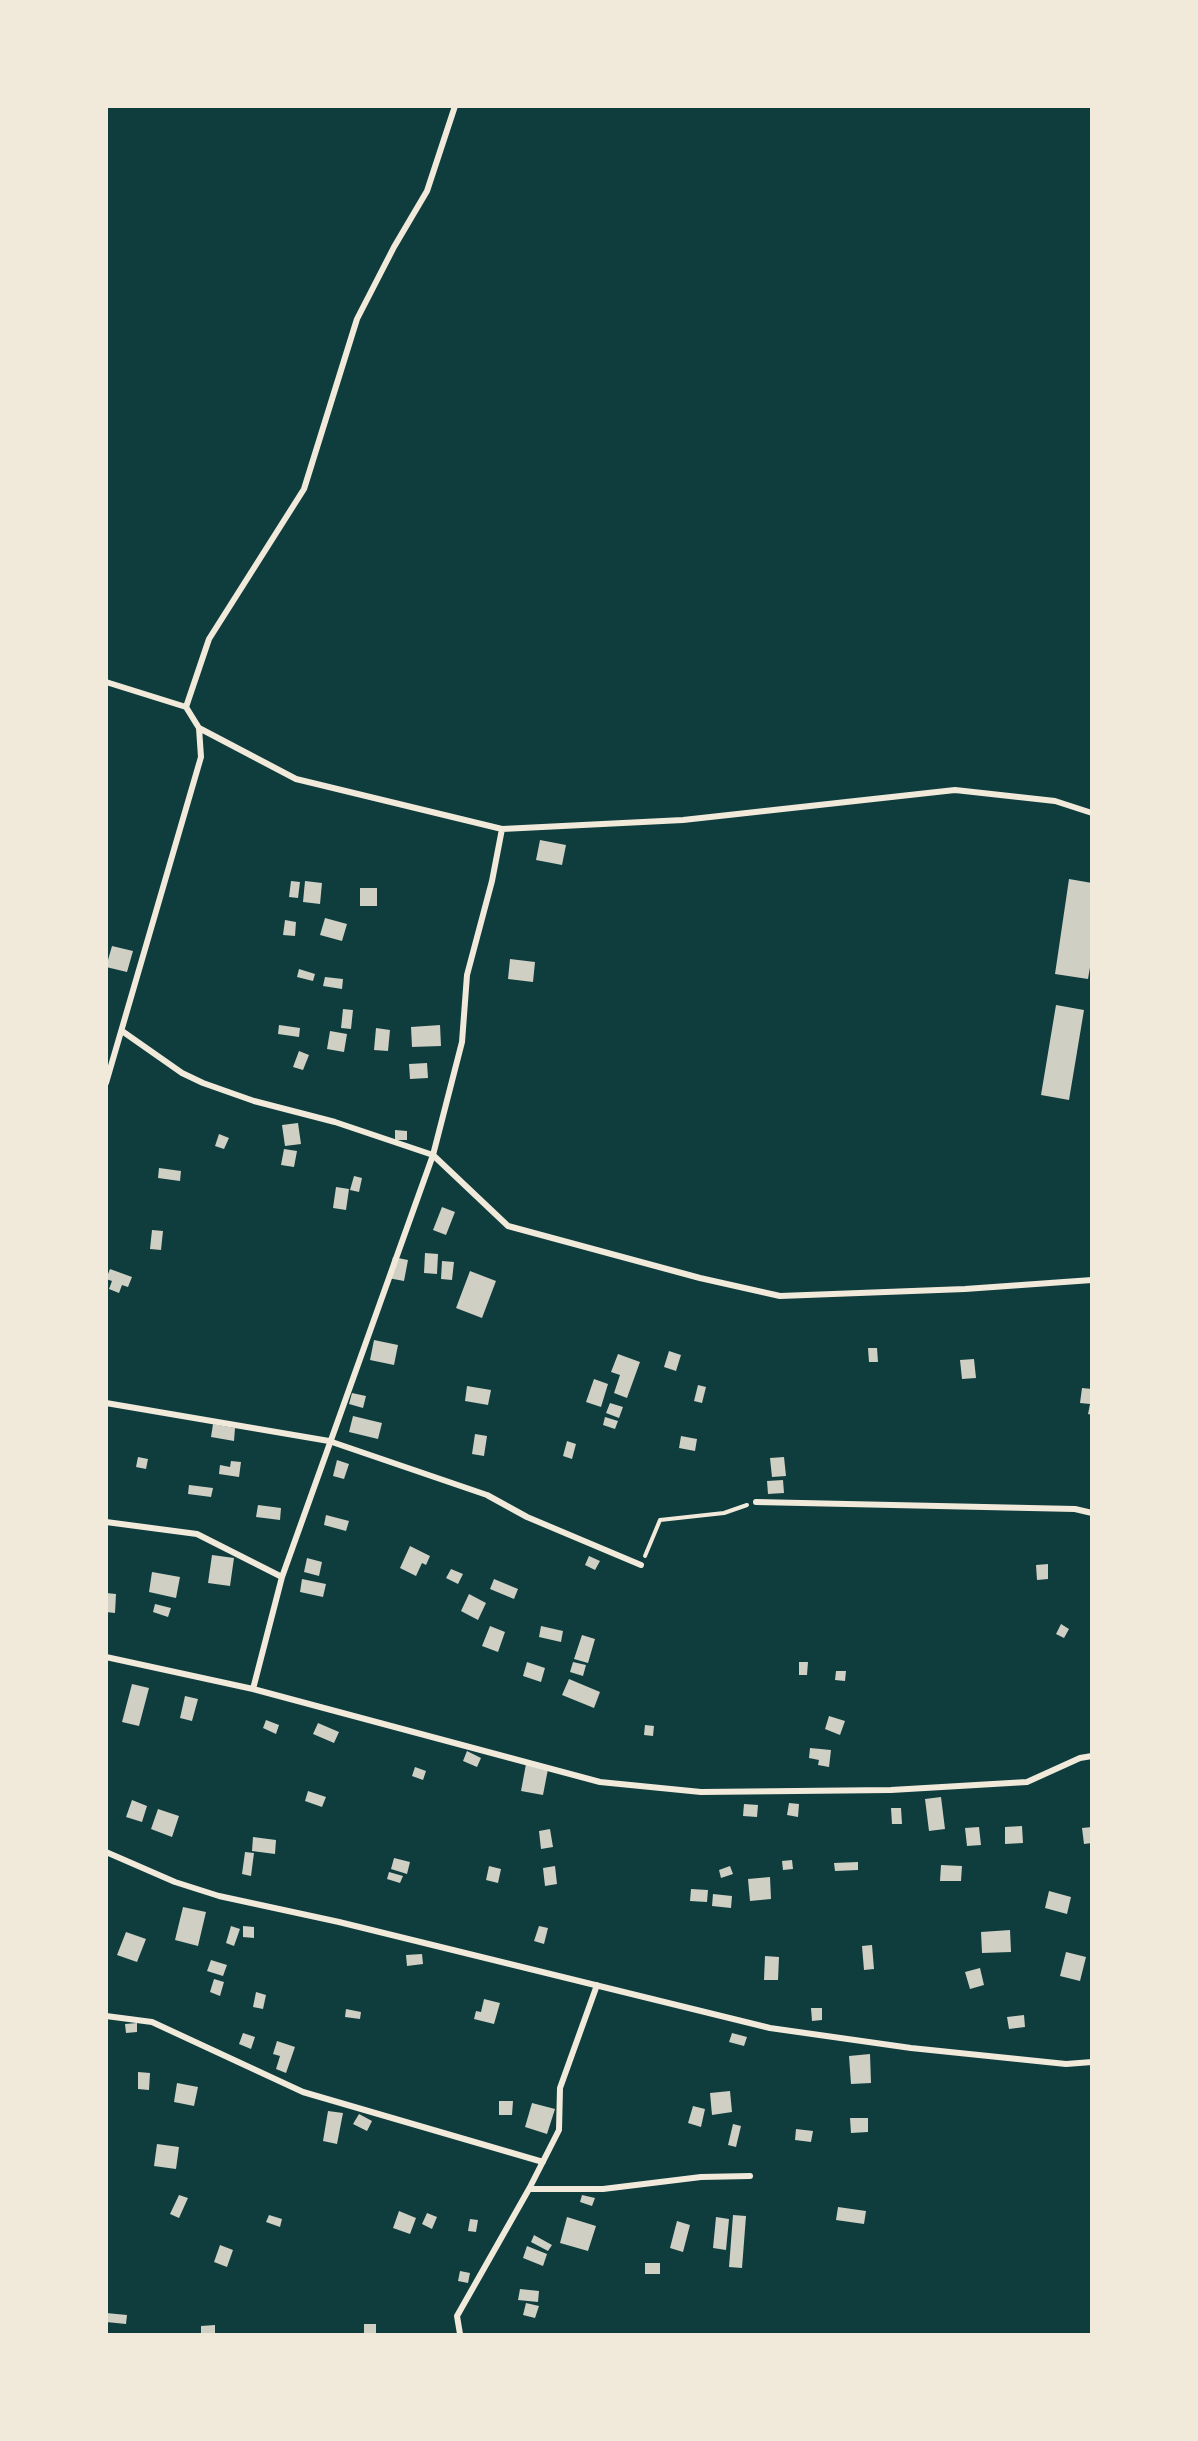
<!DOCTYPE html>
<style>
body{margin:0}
#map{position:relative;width:1198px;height:2441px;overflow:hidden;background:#0f3d3e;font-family:"Titillium Web",sans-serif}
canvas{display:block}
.frame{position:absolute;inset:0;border:108px solid #f1e9da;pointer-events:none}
</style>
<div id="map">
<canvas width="1198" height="2441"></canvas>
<div class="frame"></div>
</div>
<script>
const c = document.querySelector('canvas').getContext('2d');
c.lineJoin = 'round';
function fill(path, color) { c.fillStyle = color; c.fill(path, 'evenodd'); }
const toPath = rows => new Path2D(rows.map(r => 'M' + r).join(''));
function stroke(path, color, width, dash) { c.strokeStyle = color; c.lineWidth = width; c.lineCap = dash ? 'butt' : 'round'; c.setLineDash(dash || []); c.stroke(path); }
fill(toPath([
 [540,840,566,845,562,865,536,860],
 [1069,879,1092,883,1092,956,1088,979,1055,974],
 [291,881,300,882,298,898,289,897],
 [305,881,322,883,320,904,303,902],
 [360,888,377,888,377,906,360,906],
 [325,918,347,924,342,941,320,935],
 [285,920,296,922,295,936,283,935],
 [112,946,133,951,127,972,106,967],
 [510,959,535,962,533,982,508,979],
 [299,969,315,974,313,981,297,977],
 [325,977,343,979,342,989,323,986],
 [1056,1005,1084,1010,1069,1100,1041,1095],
 [343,1009,353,1010,351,1029,341,1028],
 [279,1025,300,1028,299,1037,278,1034],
 [440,1025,441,1046,412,1047,411,1027],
 [376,1028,390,1030,388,1051,374,1050],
 [330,1031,347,1034,344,1052,327,1049],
 [299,1051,309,1055,303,1070,293,1067],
 [427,1063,428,1078,410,1079,409,1064],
 [298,1123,301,1144,285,1146,282,1125],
 [395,1130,407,1131,407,1140,395,1140],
 [219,1134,229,1138,224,1149,215,1146],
 [284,1149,297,1151,294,1167,281,1165],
 [159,1168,181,1171,180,1181,158,1178],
 [354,1176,362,1178,359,1192,350,1190],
 [336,1187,349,1189,346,1210,333,1208],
 [442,1207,455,1212,446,1235,433,1230],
 [152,1230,163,1231,161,1250,150,1249],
 [425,1253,438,1254,437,1274,424,1273],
 [393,1257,408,1260,404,1281,388,1278],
 [442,1261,454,1262,452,1280,441,1279],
 [110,1269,132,1277,128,1287,122,1285,119,1293,109,1289,112,1281,106,1279],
 [470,1271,496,1281,482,1318,456,1308],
 [374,1340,398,1345,394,1365,370,1360],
 [868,1348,877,1348,878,1362,869,1362],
 [669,1351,681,1355,676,1371,664,1367],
 [618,1354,640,1362,627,1398,614,1393,620,1375,611,1372],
 [974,1359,976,1378,962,1379,960,1360],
 [594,1379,608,1384,601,1407,586,1402],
 [698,1385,706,1387,702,1403,694,1401],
 [467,1386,491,1390,488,1405,465,1401],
 [1082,1388,1092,1389,1092,1415,1088,1414,1090,1404,1080,1403],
 [352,1393,366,1396,363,1408,349,1404],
 [610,1403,623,1407,619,1418,606,1413],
 [353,1416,382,1423,378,1439,349,1432],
 [605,1417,618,1421,615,1429,603,1425],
 [213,1424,235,1428,234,1441,211,1437],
 [475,1434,487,1436,484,1456,472,1454],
 [681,1436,697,1439,695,1451,679,1448],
 [567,1441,576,1444,572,1459,563,1456],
 [138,1457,148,1459,146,1469,136,1467],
 [784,1457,786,1476,772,1477,770,1458],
 [337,1460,349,1464,344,1479,333,1476],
 [231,1461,241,1462,239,1477,219,1474,220,1465,230,1467],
 [783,1480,784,1493,768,1494,767,1481],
 [189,1485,213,1488,211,1497,188,1494],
 [258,1505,281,1508,280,1520,256,1517],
 [326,1515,349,1521,346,1531,324,1525],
 [410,1546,430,1556,426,1565,422,1563,416,1576,400,1568],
 [212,1555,234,1558,230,1586,208,1583],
 [589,1556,600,1561,595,1570,585,1565],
 [307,1558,322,1562,319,1576,304,1572],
 [1048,1564,1048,1579,1037,1580,1036,1565],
 [451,1569,463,1574,458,1584,446,1578],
 [152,1572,180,1577,176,1598,149,1592],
 [302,1579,326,1584,323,1597,300,1592],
 [494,1579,518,1589,514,1599,490,1589],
 [106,1593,116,1594,115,1613,106,1612],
 [469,1594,486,1603,478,1620,461,1611],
 [155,1604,171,1608,168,1617,153,1612],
 [1061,1624,1069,1629,1064,1638,1056,1634],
 [490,1626,505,1632,498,1652,482,1646],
 [541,1626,563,1631,561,1642,539,1637],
 [582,1635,595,1639,588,1663,574,1659],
 [527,1662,545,1668,541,1682,523,1676],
 [573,1662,586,1665,583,1676,570,1672],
 [799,1662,808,1662,807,1675,799,1675],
 [836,1671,846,1671,845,1681,835,1680],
 [569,1679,600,1692,594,1708,562,1695],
 [132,1684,149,1688,139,1726,122,1722],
 [185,1696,198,1699,192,1721,180,1718],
 [829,1716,845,1721,840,1735,825,1729],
 [266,1720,279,1725,276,1734,263,1728],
 [318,1723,339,1732,334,1743,313,1734],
 [645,1725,654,1726,653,1736,644,1735],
 [810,1748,831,1750,829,1767,818,1765,819,1760,809,1758],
 [467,1751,481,1758,477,1767,463,1761],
 [526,1764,548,1769,543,1795,521,1791],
 [415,1767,426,1771,423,1780,412,1776],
 [308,1791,326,1797,322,1807,305,1801],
 [941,1797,945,1829,929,1831,925,1799],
 [132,1800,147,1806,142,1822,126,1817],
 [789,1803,799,1804,798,1817,787,1815],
 [744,1804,758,1805,757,1817,743,1816],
 [891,1808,901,1808,902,1824,892,1824],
 [158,1809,179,1816,172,1837,151,1829],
 [1022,1826,1023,1843,1005,1844,1005,1827],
 [979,1827,981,1845,967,1846,965,1828],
 [1092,1827,1092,1843,1084,1844,1082,1828],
 [550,1829,553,1847,541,1849,539,1831],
 [253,1837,276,1840,275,1854,252,1851],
 [245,1852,254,1853,251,1876,242,1874],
 [394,1858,410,1862,407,1874,391,1869],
 [792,1860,793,1869,783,1870,782,1861],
 [858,1862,858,1870,835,1871,834,1863],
 [941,1865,962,1866,961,1881,940,1881],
 [489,1866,501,1869,498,1883,486,1880],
 [555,1866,557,1884,545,1886,543,1868],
 [730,1866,733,1874,721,1878,719,1870],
 [389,1872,403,1876,400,1883,387,1879],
 [770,1877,771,1899,750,1901,748,1879],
 [691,1889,708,1890,707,1902,690,1901],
 [1049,1891,1071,1897,1067,1914,1045,1908],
 [713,1894,732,1896,731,1908,712,1906],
 [183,1907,206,1912,198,1946,175,1940],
 [231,1926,240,1929,234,1946,226,1943],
 [243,1926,254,1927,254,1938,243,1937],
 [539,1926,548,1928,544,1944,534,1941],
 [1010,1930,1011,1952,982,1953,981,1932],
 [126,1932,146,1939,137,1962,117,1955],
 [872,1945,874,1969,864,1970,862,1946],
 [1066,1952,1086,1957,1080,1981,1060,1976],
 [422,1954,423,1964,407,1966,406,1955],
 [765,1956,779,1957,778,1980,764,1980],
 [211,1960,227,1965,223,1976,207,1971],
 [980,1968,984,1985,970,1989,965,1972],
 [214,1979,224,1982,220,1996,210,1992],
 [256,1992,266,1995,263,2009,253,2007],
 [484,1999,500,2003,494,2024,474,2019,476,2011,481,2012],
 [811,2008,822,2008,822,2020,812,2021],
 [346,2009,361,2012,360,2019,345,2017],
 [1024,2015,1025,2027,1009,2029,1007,2017],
 [137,2023,137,2032,126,2033,125,2024],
 [243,2033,255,2037,251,2049,239,2044],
 [732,2033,747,2037,744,2046,729,2042],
 [277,2041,295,2047,286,2073,276,2069,280,2056,273,2054],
 [870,2054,871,2083,851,2084,849,2056],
 [138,2072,150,2073,149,2090,138,2089],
 [177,2083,198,2087,194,2106,174,2102],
 [730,2091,732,2112,712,2115,710,2093],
 [499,2101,513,2101,512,2115,499,2115],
 [532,2103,555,2109,547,2134,525,2127],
 [693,2106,705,2109,701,2127,688,2123],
 [328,2111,343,2113,337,2144,323,2141],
 [359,2114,372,2121,367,2131,353,2124],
 [850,2118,868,2118,868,2132,851,2133],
 [733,2124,741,2126,736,2147,728,2145],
 [796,2129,813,2131,811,2142,795,2140],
 [157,2144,179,2147,176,2169,154,2166],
 [179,2195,188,2198,179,2218,170,2214],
 [582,2195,595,2198,592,2206,580,2202],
 [838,2207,866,2211,864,2224,836,2220],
 [399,2211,416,2218,410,2234,393,2228],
 [427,2213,437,2217,432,2229,422,2224],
 [269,2215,282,2219,280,2227,266,2222],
 [733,2215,746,2216,742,2268,729,2267],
 [567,2217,596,2226,588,2251,560,2243],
 [716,2217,729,2219,726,2250,713,2248],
 [470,2219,478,2220,476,2232,468,2231],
 [677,2221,690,2225,683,2252,670,2248],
 [534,2235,552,2245,548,2251,531,2242],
 [220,2245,233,2250,227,2267,214,2262],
 [527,2246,547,2254,543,2266,523,2258],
 [645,2263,660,2263,660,2274,645,2274],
 [460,2271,470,2273,468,2283,458,2281],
 [520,2289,539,2291,538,2302,518,2300],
 [526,2303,539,2306,535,2318,523,2315],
 [106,2313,127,2315,126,2324,106,2322],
 [364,2324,376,2324,376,2333,364,2333],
 [215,2325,215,2334,201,2334,201,2326]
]), '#cfcfc3');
stroke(toPath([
 [645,1556,660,1520,724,1513,747,1505]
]), '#f1e9da', 4);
stroke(toPath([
 [106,682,186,707,199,728,201,757,106,1083],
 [186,707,209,639,304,489,357,319,394,247,427,191,455,106],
 [199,728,296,779,502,829,683,820,955,790,1055,801,1092,813],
 [122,1031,182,1073,203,1083,254,1101,335,1122,433,1155,508,1226,700,1278,780,1296,965,1289,1092,1280],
 [106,1403,329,1441,487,1495,527,1517,641,1565],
 [756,1502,1075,1509,1092,1513],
 [106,1522,197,1534,282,1577],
 [106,1657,253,1689,600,1782,701,1792,891,1790,1027,1782,1080,1758,1092,1756],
 [253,1689,282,1577,433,1155,462,1042,467,975,492,881,502,829],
 [106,1852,175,1882,219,1896,339,1922,770,2028,911,2048,1066,2064,1092,2062],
 [106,2016,152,2022,303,2092,543,2162],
 [529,2189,603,2189,701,2177,750,2176],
 [460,2334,457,2316,529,2189,559,2130,560,2088,597,1985]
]), '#f1e9da', 6);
</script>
